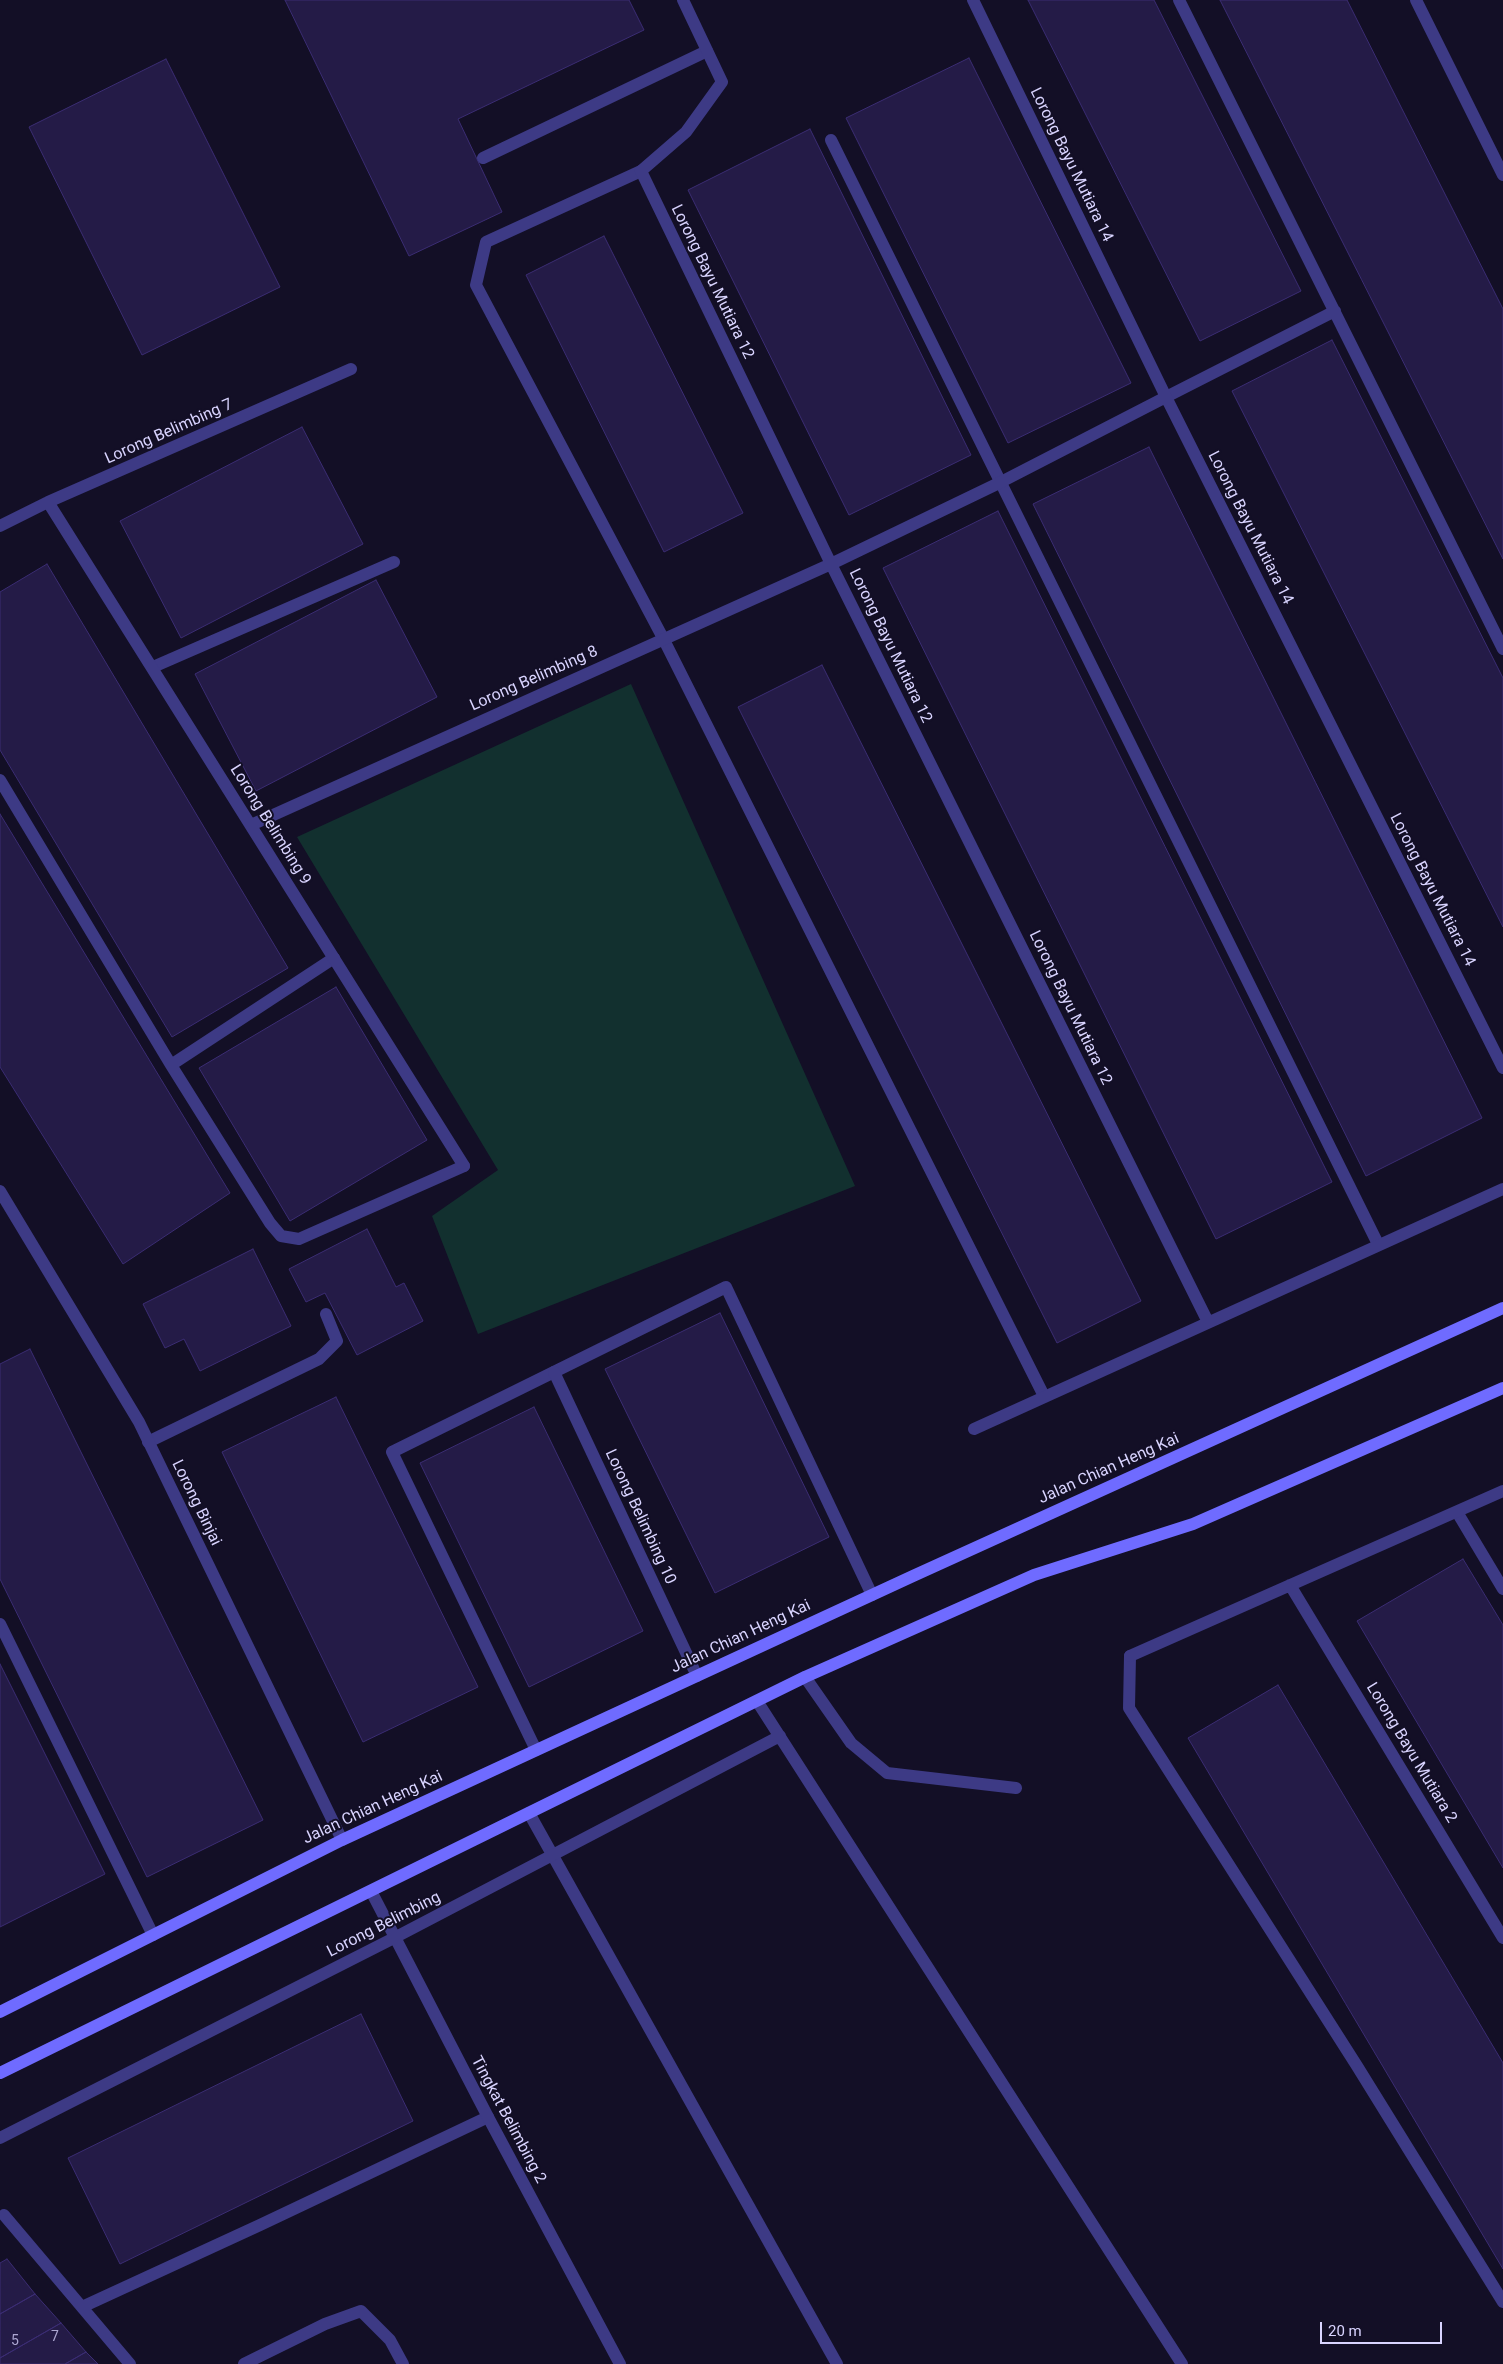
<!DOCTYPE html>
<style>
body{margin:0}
#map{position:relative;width:1503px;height:2364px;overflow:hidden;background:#130f26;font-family:Roboto,sans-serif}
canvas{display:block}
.scale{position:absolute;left:1320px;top:2322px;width:122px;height:22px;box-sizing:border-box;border:2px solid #d9d4ff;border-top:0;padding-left:6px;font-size:15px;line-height:18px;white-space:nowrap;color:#d9d4ff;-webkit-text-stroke:4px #130f26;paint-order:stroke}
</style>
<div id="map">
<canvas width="1503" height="2364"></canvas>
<div class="scale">20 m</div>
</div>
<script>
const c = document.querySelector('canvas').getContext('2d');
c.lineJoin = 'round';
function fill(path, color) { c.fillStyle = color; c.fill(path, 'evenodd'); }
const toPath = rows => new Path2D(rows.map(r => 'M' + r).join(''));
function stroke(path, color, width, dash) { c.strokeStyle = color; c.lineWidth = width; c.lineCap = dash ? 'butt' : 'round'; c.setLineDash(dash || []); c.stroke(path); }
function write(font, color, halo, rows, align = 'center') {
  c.font = font + ' Roboto,sans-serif'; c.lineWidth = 4; c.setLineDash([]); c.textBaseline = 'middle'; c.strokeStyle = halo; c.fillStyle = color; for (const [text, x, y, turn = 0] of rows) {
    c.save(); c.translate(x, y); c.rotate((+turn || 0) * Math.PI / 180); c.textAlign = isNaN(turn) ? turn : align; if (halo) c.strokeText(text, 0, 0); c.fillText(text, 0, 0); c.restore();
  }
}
fill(toPath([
 [631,684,855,1186,478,1334,432,1216,498,1170,297,837]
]), '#12302f');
const building = toPath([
 [285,0,629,0,644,30,458,119,502,212,409,256,285,0],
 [1028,0,1154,0,1301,291,1200,341,1028,0],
 [1220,0,1347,0,1503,309,1503,559,1220,0],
 [969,58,1131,383,1008,443,846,118,969,58],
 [166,59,280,287,142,355,29,127,166,59],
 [810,129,971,455,849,515,688,190,810,129],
 [604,236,743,513,664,552,526,275,604,236],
 [1332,340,1503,678,1503,927,1232,391,1332,340],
 [302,427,363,544,181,638,120,521,302,427],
 [1149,447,1482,1118,1366,1176,1033,504,1149,447],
 [998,511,1332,1182,1216,1239,883,568,998,511],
 [47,564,288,968,172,1037,0,750,0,592,47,564],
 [376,580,437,697,256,791,195,674,376,580],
 [822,665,1141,1301,1057,1343,738,707,822,665],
 [0,814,230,1193,123,1264,0,1067,0,814],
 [336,987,427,1140,290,1221,199,1068,336,987],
 [367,1229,396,1287,404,1283,423,1321,357,1355,325,1293,306,1302,289,1269,367,1229],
 [253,1249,291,1326,200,1371,184,1339,165,1348,143,1304,253,1249],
 [720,1313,829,1537,715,1593,605,1369,720,1313],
 [30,1349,263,1820,147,1877,0,1579,0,1364,30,1349],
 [336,1397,478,1687,363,1742,222,1452,336,1397],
 [534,1407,643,1631,529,1687,420,1463,534,1407],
 [1463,1559,1503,1625,1503,1868,1357,1621,1463,1559],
 [0,1664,105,1874,0,1927,0,1664],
 [1278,1685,1503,2063,1503,2269,1188,1738,1278,1685],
 [361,2014,413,2121,120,2264,68,2158,361,2014],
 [7,2259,35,2294,0,2314,0,2263,7,2259],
 [35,2294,61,2323,0,2358,0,2314,35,2294],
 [61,2323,86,2352,65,2364,0,2364,0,2358,61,2323],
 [86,2352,98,2364,65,2364,86,2352]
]);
fill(building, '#241b47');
stroke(building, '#3b2d73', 1);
stroke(toPath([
 [1179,0,1503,649],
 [831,140,1378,1244],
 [483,158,707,51],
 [641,171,486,242,476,285,663,638,1044,1396],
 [1166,397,1335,311],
 [153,667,394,562],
 [0,780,171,1065,270,1223,281,1236,299,1239,464,1166],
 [171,1065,334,958],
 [148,1442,319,1359,337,1341,326,1314],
 [1457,1512,1503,1589],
 [0,1624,153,1935],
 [1130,1656,1129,1708,1357,2066,1503,2302],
 [805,1677,851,1743,887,1773,1016,1788],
 [536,1750,392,1452,726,1287,872,1595],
 [529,1813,837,2364],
 [4,2215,130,2364],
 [82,2307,260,2225,488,2117],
 [244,2364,325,2324,361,2311,390,2340,403,2364]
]), '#3d3a85', 12);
stroke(toPath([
 [683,0,722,82,686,132,641,171,831,564,1208,1322],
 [973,0,1166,397,1503,1068],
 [1416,0,1503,175],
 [48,502,464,1166],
 [0,526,48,502,351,369],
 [251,825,831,564,999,483,1166,397],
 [0,1191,139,1422,342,1840],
 [554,1372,697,1676],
 [974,1429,1503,1189],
 [1290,1585,1503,1938],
 [1130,1656,1503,1491],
 [757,1701,1182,2364],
 [371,1891,488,2117,620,2364],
 [0,2138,394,1938,780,1736]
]), '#3d3a85', 12);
stroke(toPath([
 [0,2012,342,1840,913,1576,1503,1308],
 [0,2073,805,1677,1034,1575,1193,1524,1503,1388]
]), '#6f6bff', 12);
write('14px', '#aca6d1', null, [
 ["7",55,2337],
 ["5",15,2341]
]);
write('16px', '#d9d4ff', '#130f26', [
 ["Lorong Bayu Mutiara 14",1071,165,64],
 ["Lorong Bayu Mutiara 12",712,282,64],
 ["Lorong Belimbing 7",169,432,-24],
 ["Lorong Bayu Mutiara 14",1250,528,63],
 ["Lorong Bayu Mutiara 12",890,646,64],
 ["Lorong Belimbing 8",534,679,-24],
 ["Lorong Belimbing 9",270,825,58],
 ["Lorong Bayu Mutiara 14",1432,890,63],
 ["Lorong Bayu Mutiara 12",1070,1008,64],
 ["Jalan Chian Heng Kai",1109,1469,-24],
 ["Lorong Binjai",196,1503,64],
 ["Lorong Belimbing 10",640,1517,65],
 ["Jalan Chian Heng Kai",741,1637,-25],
 ["Lorong Bayu Mutiara 2",1411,1753,59],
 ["Jalan Chian Heng Kai",373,1808,-25],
 ["Lorong Belimbing",384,1925,-27],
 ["Tingkat Belimbing 2",508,2120,62]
]);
</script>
